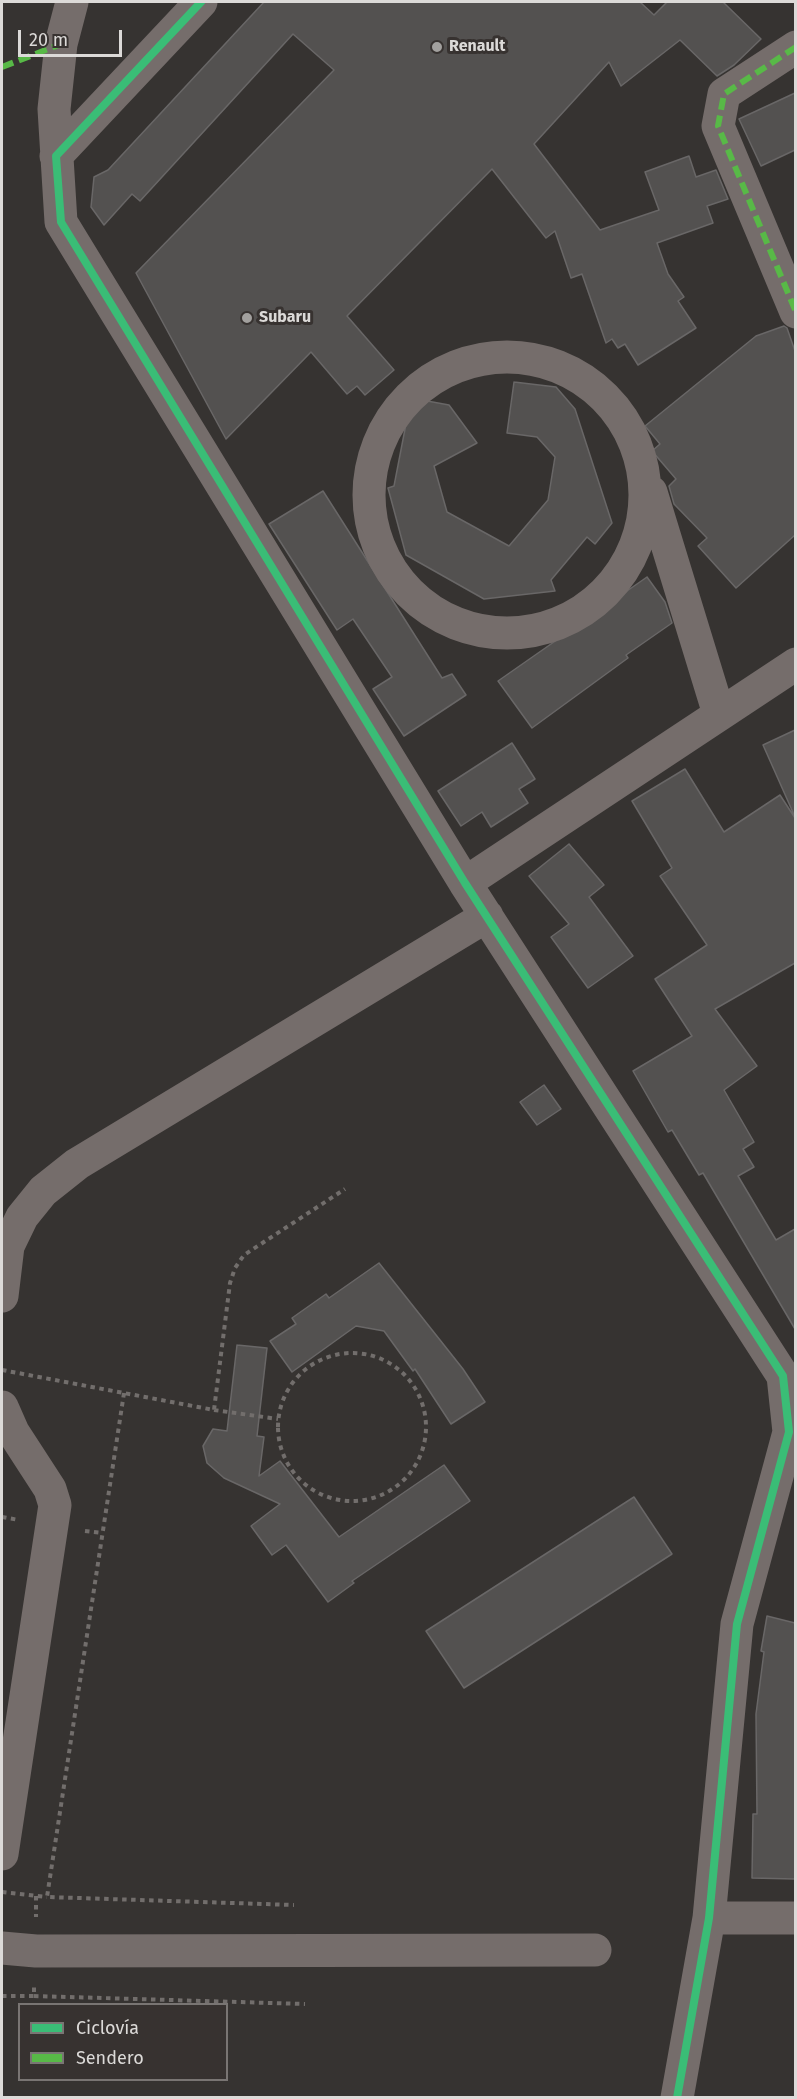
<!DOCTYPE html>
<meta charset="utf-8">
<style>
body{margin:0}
#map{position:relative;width:797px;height:2099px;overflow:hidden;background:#363331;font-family:"Fira Sans",sans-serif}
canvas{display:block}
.frame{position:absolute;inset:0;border:3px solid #dcdad8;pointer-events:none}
.legend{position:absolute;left:18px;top:2003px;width:210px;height:78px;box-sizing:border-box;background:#373230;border:2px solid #797573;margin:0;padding:8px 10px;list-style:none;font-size:18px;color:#dcdad8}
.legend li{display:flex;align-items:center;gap:12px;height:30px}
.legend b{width:30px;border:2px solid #797573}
.scale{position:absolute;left:18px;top:30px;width:104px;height:27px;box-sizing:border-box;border:3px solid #dcdad8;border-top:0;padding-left:8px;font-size:18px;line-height:21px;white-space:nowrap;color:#dcdad8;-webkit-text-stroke:4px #373230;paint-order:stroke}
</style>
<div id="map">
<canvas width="797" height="2099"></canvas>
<div class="frame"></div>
<ul class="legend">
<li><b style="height:8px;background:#3abd76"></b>Ciclovía</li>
<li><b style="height:8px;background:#58b947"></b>Sendero</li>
</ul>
<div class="scale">20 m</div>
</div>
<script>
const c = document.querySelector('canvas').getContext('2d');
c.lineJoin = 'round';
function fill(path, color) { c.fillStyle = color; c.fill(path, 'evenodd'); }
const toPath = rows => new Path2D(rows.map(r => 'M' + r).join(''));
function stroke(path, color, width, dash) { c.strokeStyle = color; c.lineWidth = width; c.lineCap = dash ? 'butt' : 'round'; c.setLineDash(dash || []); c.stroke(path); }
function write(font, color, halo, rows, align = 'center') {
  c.font = font + ' "Fira Sans",sans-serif'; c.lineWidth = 6; c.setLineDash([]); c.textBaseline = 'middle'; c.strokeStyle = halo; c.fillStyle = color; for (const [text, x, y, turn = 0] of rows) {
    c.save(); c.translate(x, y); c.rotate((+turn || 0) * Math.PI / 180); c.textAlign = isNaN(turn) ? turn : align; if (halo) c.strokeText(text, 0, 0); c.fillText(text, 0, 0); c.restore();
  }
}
const building = toPath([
 [264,2,640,2,654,15,667,2,723,2,761,39,734,65,717,76,680,40,621,86,609,62,534,144,600,230,659,210,645,172,689,156,696,177,716,170,728,199,707,206,713,223,657,243,668,274,684,297,678,301,696,328,638,365,625,344,618,348,612,339,606,343,582,274,571,278,555,231,546,238,492,169,347,316,394,370,365,395,357,386,347,394,311,352,226,439,136,273,334,70,293,34,140,201,132,194,104,225,91,207,94,177,108,170,264,2],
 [795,93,795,150,761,166,739,119,795,93],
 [784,326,787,328,795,351,795,535,736,588,698,546,707,538,674,504,669,486,676,479,652,451,660,444,645,426,756,336,784,326],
 [514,382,556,387,575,409,612,523,595,544,587,537,551,580,555,591,484,599,406,555,388,488,394,486,411,398,449,405,477,443,434,466,447,512,509,546,548,500,555,457,537,437,507,433,514,382],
 [323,491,442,678,452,674,466,695,404,736,373,689,392,677,353,619,337,630,269,524,323,491],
 [647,577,665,602,672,623,626,655,628,658,532,728,498,681,647,577],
 [795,730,795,817,763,745,795,730],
 [512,743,535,779,519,789,528,803,491,827,482,812,461,826,438,791,512,743],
 [685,769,724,832,780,795,795,818,795,963,715,1009,757,1066,724,1090,754,1142,743,1149,754,1167,738,1176,776,1240,795,1229,795,1329,703,1173,699,1175,672,1130,668,1132,633,1071,692,1036,655,979,707,945,660,876,672,868,632,801,685,769],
 [569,844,604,885,589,897,633,956,588,988,551,937,569,924,529,876,569,844],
 [544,1085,561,1109,537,1125,520,1102,544,1085],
 [379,1263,463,1369,485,1402,451,1424,415,1369,413,1371,384,1331,356,1326,292,1372,270,1341,296,1324,292,1318,326,1294,329,1298,379,1263],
 [237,1345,267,1348,257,1436,264,1437,259,1476,280,1461,339,1537,444,1465,470,1501,352,1581,354,1583,328,1602,286,1545,272,1555,251,1526,280,1504,224,1478,207,1463,203,1446,213,1429,227,1431,237,1345],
 [634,1497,672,1554,464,1688,426,1631,634,1497],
 [767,1616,795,1623,795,1879,752,1878,753,1814,757,1814,756,1714,764,1652,761,1651,767,1616]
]);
fill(building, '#535150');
stroke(building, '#696767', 1.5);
stroke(toPath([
 '278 1427a74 74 0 1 1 148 0a74 74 0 1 1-148 0Z',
 [2,1370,214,1410,230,1283,235,1268,244,1255,345,1189],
 [124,1393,47,1897,294,1905],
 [214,1410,278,1419],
 [2,1517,19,1520],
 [85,1531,102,1533],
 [2,1892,47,1897],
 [36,1896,36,1917],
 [2,1996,34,1996,34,1984],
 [34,1996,305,2004]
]), '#726e6c', 4, [4.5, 4.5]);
stroke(toPath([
 [72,2,61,44,54,109,61,222,465,883,783,1376,789,1432,737,1624,709,1918,677,2098],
 [796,47,724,94,718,126,796,312],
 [56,156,201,2],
 '369 495a138 138 0 1 1 276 0a138 138 0 1 1-276 0Z',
 [651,492,719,714],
 [465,883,796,664],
 [2,1296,8,1246,22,1217,43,1191,77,1164,487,916],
 [2,1407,13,1432,50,1489,55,1505,2,1854],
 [709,1918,796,1918],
 [2,1948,36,1951,595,1950]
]), '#756d6b', 33);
stroke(toPath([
 [796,47,724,94,718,126,796,312],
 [2,67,61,44]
]), '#58b947', 6, [12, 6]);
stroke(toPath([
 [201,2,56,156,61,222,465,883,783,1376,789,1432,737,1624,709,1918,677,2098]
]), '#3abd76', 8);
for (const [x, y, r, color] of [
 [437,47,6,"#a2a09e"],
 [247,318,6,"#a2a09e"]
]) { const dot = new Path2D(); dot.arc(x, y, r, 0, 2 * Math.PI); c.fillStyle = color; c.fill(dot); stroke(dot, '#373230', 2); }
write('bold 16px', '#dcdad8', '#373230', [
 ["Renault",449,47],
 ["Subaru",259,318]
], 'left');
</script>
